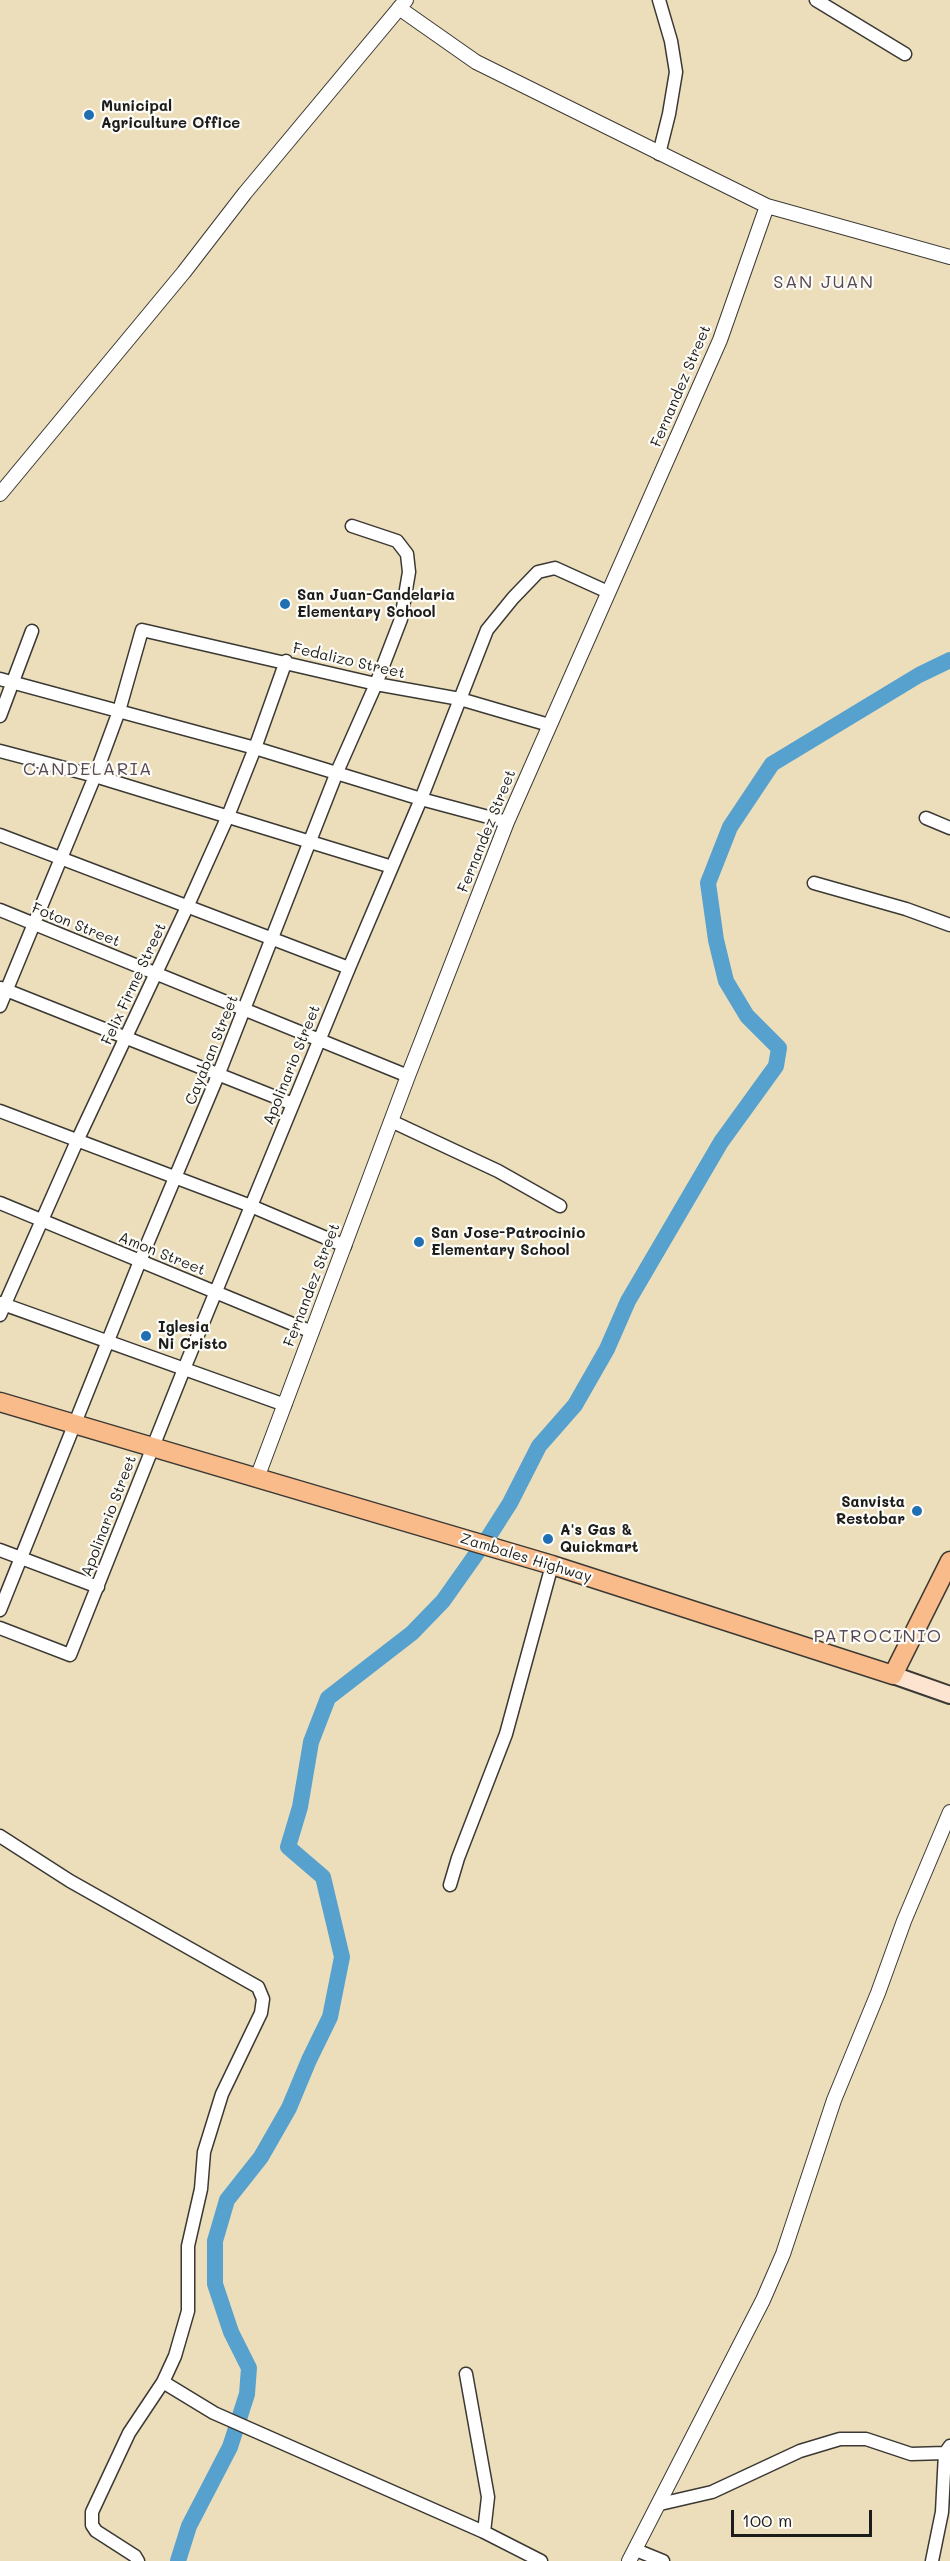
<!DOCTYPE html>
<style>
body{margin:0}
#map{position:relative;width:950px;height:2561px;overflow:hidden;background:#ecdeba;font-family:Mali,sans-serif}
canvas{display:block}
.scale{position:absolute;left:731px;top:2510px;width:141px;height:27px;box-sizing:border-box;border:3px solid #1c1c1c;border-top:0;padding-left:8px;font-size:18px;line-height:21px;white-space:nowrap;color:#1c1c1c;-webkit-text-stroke:4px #fdfcf7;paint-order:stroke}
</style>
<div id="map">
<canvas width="950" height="2561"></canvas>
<div class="scale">100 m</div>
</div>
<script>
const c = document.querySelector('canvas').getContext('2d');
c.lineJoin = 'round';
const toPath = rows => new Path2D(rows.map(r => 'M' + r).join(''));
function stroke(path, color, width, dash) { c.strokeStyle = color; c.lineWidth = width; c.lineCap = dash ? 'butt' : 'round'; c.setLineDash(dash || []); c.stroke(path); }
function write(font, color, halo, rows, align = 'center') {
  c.font = font + ' Mali,sans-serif'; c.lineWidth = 4.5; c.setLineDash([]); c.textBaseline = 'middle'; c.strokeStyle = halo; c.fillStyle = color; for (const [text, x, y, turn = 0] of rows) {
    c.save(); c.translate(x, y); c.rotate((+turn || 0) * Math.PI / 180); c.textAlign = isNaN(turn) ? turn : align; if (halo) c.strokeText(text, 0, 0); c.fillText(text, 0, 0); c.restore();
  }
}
stroke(toPath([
 [178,2561,189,2526,230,2447,247,2394,249,2368,231,2332,215,2284,215,2241,227,2200,261,2157,289,2108,309,2060,330,2017,342,1957,323,1877,288,1847,300,1807,311,1742,328,1698,412,1633,443,1601,489,1536,510,1503,539,1446,575,1405,607,1349,628,1301,721,1142,776,1066,779,1048,747,1016,726,981,716,940,708,883,730,827,772,764,919,675,950,660]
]), '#56a1ce', 16);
const minor = toPath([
 [659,0,671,41,676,72,669,114,659,154],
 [816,0,905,54],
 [0,679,255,748,421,799,507,822],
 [0,716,32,631],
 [0,751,95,776,392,867],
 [926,818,950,828],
 [0,835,349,968],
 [814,883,906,909,950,925],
 [0,910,408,1076],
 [1,988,293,1104],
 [0,1006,95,776,119,711,142,630,376,684,460,699,549,725],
 [0,1111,251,1206,345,1246],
 [391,1121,498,1171,560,1206],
 [0,1203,312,1332],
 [0,1303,285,1405],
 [0,1315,77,1141,188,905,228,816,255,748,286,661],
 [0,1550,98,1587],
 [0,1610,140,1261,219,1073,337,772,376,684,401,619,409,572,407,554,397,541,352,526],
 [0,1628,70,1655,184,1369,349,968,421,799,487,630,513,598,538,572,555,568,608,592],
 [0,1836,70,1881,258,1987,263,1999,261,2013,222,2094,204,2152,201,2189,188,2246,188,2311,175,2356,163,2382,129,2433,92,2512,92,2525,96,2531,135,2556,138,2561],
 [450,1885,458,1858,506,1734,552,1565],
 [466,2374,488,2497,484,2532],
 [163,2382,214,2413,484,2532,541,2561],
 [660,2504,712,2492,800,2451,840,2439,866,2439,911,2454,945,2453],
 [636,2550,663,2561],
 [932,2561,942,2512,945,2453,950,2446]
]);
const tertiary = toPath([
 [399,8,476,62,767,206,950,257],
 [0,494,184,272,245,193,406,0],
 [257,1478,408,1076,507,822,720,340,767,206],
 [629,2561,763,2300,783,2254,834,2100,878,1993,904,1921,950,1812]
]);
const secondary = toPath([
 [893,1675,950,1695]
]);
const primary = toPath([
 [0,1402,552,1565,893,1675,950,1561]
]);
stroke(minor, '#3b3934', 15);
stroke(tertiary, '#3b3934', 16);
stroke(secondary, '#3b3934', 20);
stroke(primary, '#3b3934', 21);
stroke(minor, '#fff', 12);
stroke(tertiary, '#fff', 14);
stroke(secondary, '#fde4d1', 16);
stroke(primary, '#fabb8b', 18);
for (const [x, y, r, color] of [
 [89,115,6,"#1f6fb2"],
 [285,604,6,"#1f6fb2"],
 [419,1242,6,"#1f6fb2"],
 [146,1336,6,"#1f6fb2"],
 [917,1511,6,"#1f6fb2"],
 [548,1539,6,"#1f6fb2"]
]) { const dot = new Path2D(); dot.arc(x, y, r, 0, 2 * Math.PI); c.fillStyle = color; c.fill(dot); stroke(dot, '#fdfcf7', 2); }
write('bold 15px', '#1c1c1c', '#fdfcf7', [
 ["Municipal",101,106],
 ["Agriculture Office",101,123],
 ["San Juan-Candelaria",297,595],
 ["Elementary School",297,612],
 ["San Jose-Patrocinio",431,1233],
 ["Elementary School",431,1250],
 ["Iglesia",158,1327],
 ["Ni Cristo",158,1344],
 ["Sanvista",905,1502,"right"],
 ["Restobar",905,1519,"right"],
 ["A's Gas &",560,1530],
 ["Quickmart",560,1547]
], 'left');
write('15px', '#1c1c1c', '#fdfcf7', [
 ["Fernandez Street",681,386,-67],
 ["Fedalizo Street",349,661,13],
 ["Fernandez Street",487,831,-68],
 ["Foton Street",76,925,22],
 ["Felix Firme Street",134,984,-65],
 ["Cayaban Street",212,1050,-68],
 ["Apolinario Street",292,1065,-68],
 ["Amon Street",162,1254,22],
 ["Fernandez Street",312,1285,-69],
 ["Apolinario Street",109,1516,-69],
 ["Zambales Highway",526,1558,17]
]);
c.letterSpacing = '1.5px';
write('18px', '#564854', '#fdfcf7', [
 ["SAN JUAN",824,282],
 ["CANDELARIA",88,769],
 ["PATROCINIO",878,1636]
]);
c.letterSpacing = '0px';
</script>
